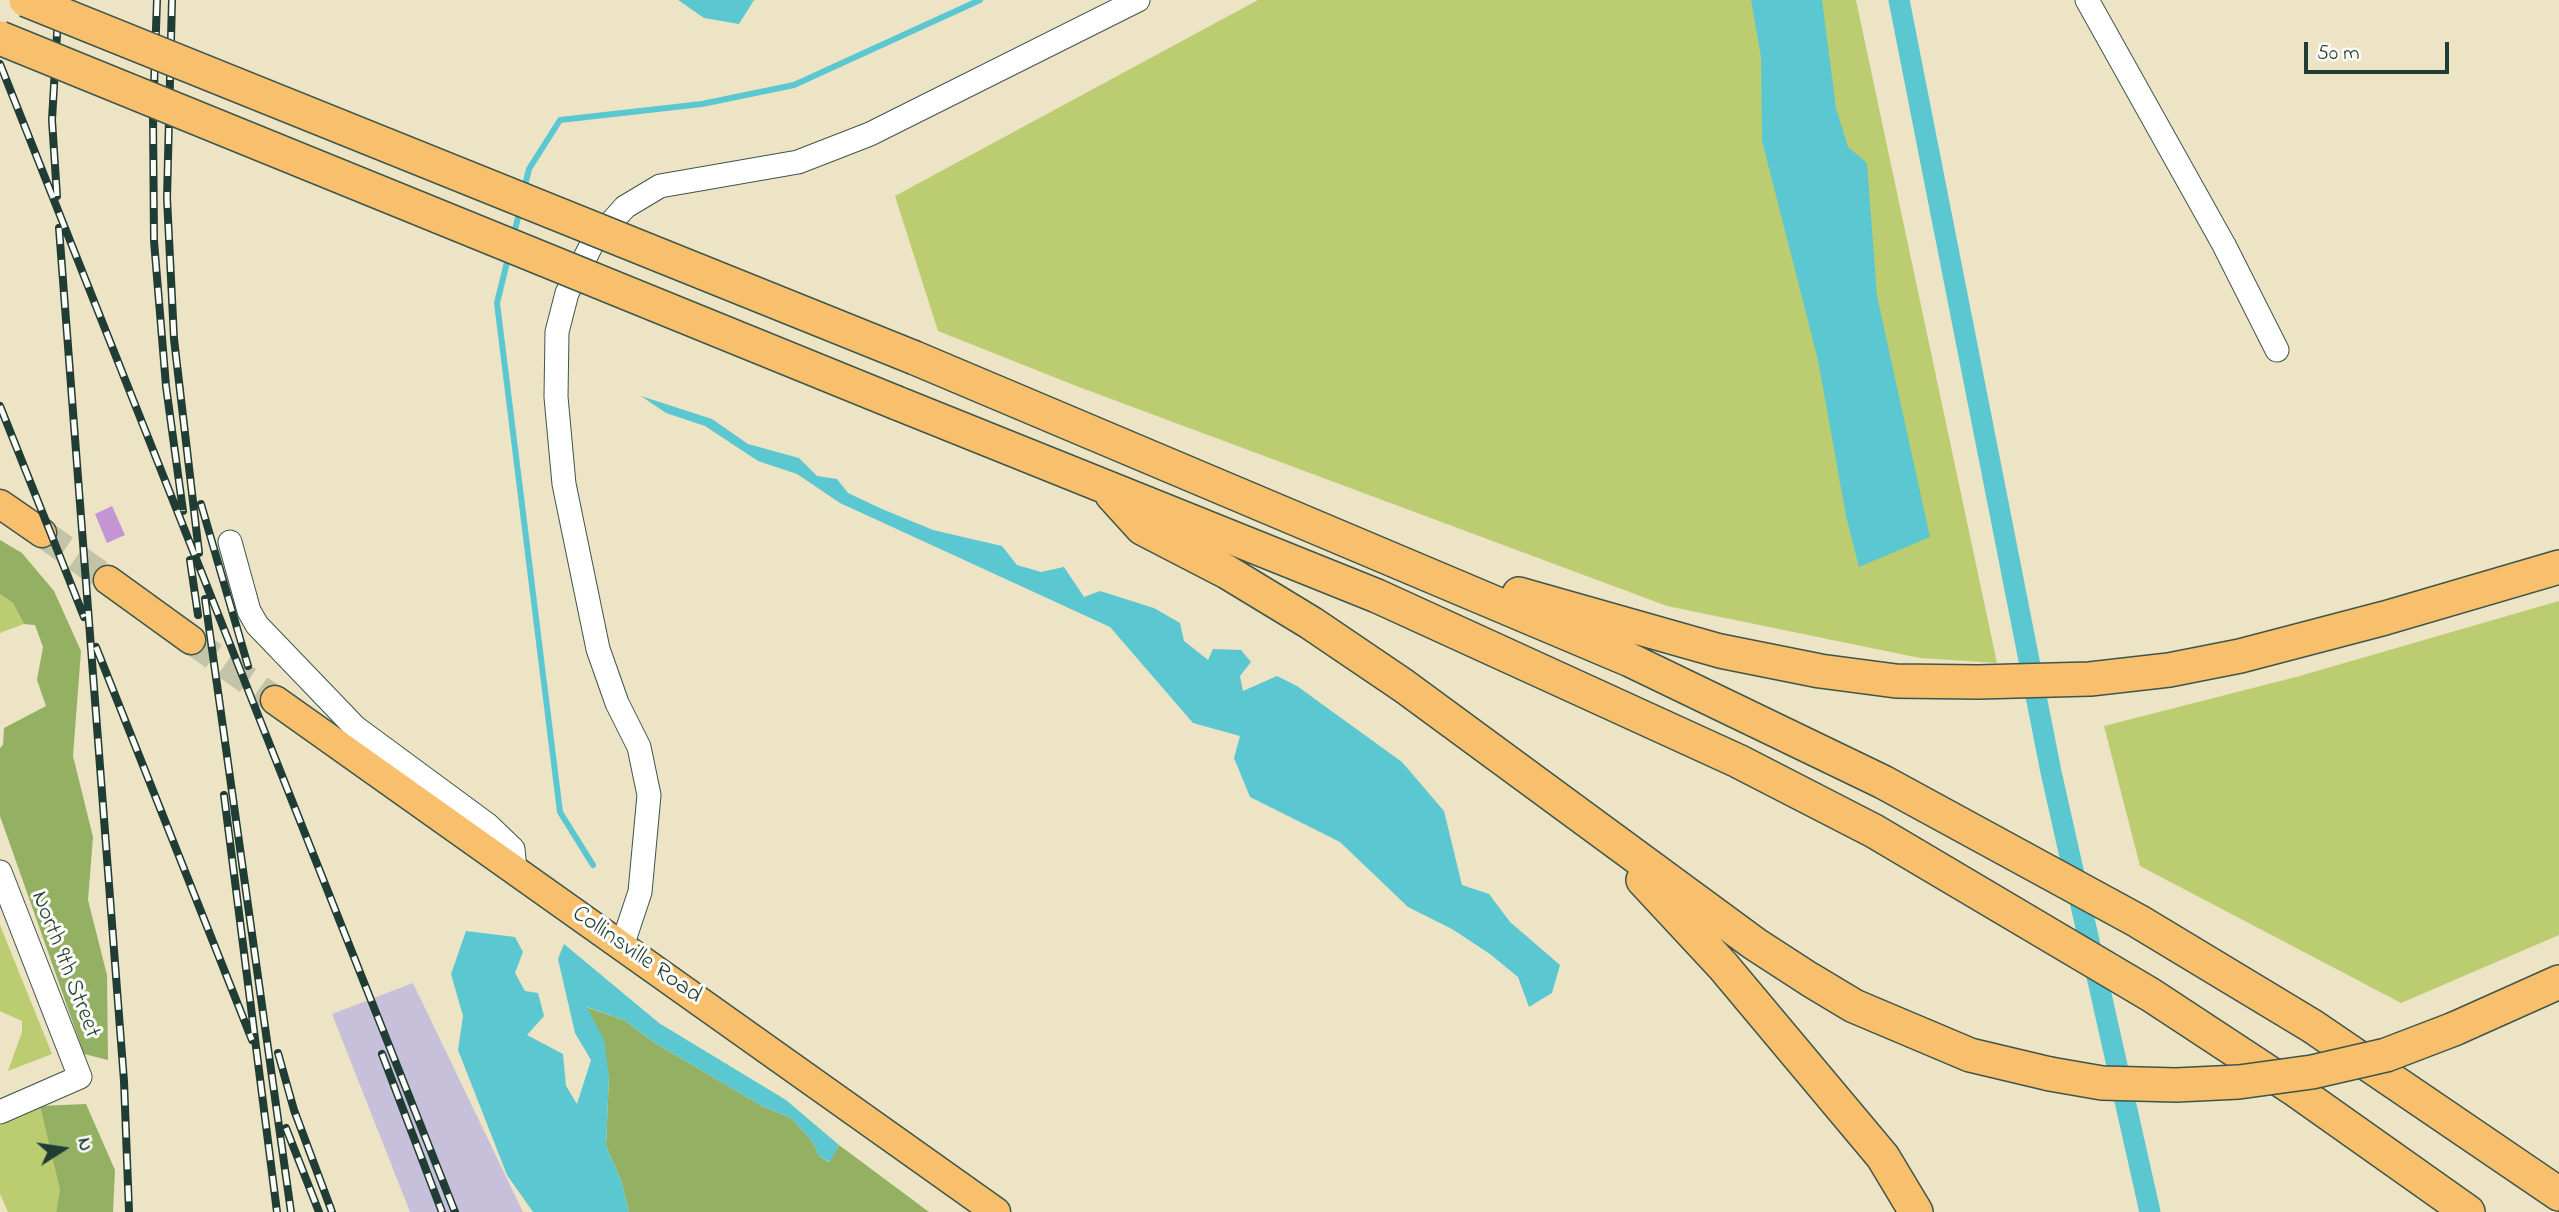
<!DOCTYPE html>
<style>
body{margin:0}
#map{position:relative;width:2559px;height:1212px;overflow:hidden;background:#ece4c5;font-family:"Indie Flower",sans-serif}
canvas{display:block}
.north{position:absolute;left:28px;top:1114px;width:70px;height:70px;-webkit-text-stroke:5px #fdfcf7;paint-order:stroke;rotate:78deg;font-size:19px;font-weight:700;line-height:28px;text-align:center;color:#1f3d34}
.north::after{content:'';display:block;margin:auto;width:24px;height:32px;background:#1f3d34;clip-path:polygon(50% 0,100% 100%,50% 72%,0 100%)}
.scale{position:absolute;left:2304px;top:42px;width:145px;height:32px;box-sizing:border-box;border:4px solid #1f3d34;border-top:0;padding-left:9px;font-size:21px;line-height:24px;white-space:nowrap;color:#1f3d34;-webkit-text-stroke:5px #fdfcf7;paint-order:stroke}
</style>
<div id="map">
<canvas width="2559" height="1212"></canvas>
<div class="north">N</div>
<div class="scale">50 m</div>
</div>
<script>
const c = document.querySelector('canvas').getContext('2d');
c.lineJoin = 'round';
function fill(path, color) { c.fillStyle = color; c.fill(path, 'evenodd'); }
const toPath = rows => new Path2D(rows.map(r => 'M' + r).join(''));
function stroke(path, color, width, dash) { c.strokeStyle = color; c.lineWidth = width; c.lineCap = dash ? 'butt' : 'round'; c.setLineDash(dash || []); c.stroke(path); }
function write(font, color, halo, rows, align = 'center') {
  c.font = font + ' "Indie Flower",sans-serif'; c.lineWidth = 6; c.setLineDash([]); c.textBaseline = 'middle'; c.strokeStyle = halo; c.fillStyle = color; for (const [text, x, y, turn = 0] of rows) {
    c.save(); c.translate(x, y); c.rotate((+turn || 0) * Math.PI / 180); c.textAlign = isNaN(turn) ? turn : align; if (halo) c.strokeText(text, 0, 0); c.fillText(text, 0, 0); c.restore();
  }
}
fill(toPath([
 [413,983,523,1212,410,1212,332,1014]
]), '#c6c0da');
fill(toPath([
 [1258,0,1856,0,1997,663,1920,658,1667,606,1079,387,938,331,895,196],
 [0,594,13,603,24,624,0,633],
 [2559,601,2559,935,2401,1003,2140,866,2104,726,2296,677],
 [0,925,52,1054,8,1071,22,1032,22,1021,0,1011],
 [40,1106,60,1190,56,1212,8,1212,0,1194,0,1125]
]), '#bbcd70');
fill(toPath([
 [0,540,22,553,54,591,81,651,73,756,93,837,88,900,107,975,108,1060,84,1054,0,816,0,748,3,745,4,728,46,706,37,680,43,647,35,625,24,624,13,603,0,594],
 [586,1007,624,1020,655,1043,762,1106,791,1118,812,1141,819,1156,829,1162,839,1145,929,1212,629,1212,621,1180,606,1146,609,1076],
 [86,1104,115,1170,113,1212,56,1212,60,1190,40,1106]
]), '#94b062');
fill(toPath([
 [678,0,754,0,739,24,704,18],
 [1751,0,1822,0,1836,108,1848,147,1867,163,1877,296,1930,537,1859,567,1846,516,1818,360,1762,141,1761,57],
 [641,396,712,419,748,444,799,458,817,476,837,479,848,493,882,509,933,530,1002,546,1017,565,1041,572,1064,567,1084,597,1100,591,1154,608,1180,623,1184,641,1208,660,1213,649,1241,650,1251,662,1240,676,1243,691,1277,676,1297,686,1402,762,1444,811,1462,885,1489,894,1510,922,1560,965,1552,993,1529,1007,1518,977,1490,954,1452,929,1408,907,1340,842,1250,797,1234,758,1240,736,1193,723,1110,627,840,503,797,474,758,461,705,426,666,413],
 [466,931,515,937,523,952,515,973,525,991,538,993,544,1016,527,1035,563,1054,566,1086,577,1104,591,1060,575,1033,558,959,564,944,659,1023,786,1100,839,1145,830,1162,819,1156,812,1141,791,1118,762,1106,655,1043,624,1020,587,1007,604,1040,609,1076,606,1146,621,1180,629,1212,533,1212,507,1175,458,1050,463,1016,451,974]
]), '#5bc8d1');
stroke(toPath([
 [524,189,529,169,560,120,702,104,794,85,980,0],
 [513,237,520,210],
 [509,254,497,303,560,812,593,865]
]), '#5bc8d1', 6);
stroke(toPath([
 [1899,0,2051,772,2150,1212]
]), '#5bc8d1', 21);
fill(toPath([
 [112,506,125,535,107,543,95,514]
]), '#c396d3');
stroke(toPath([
 [42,533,108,580],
 [191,640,275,700]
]), '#c3c3a8', 28, [28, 14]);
const minor = toPath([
 [2087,0,2224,245,2277,350],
 [230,542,249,611,257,625,355,727,488,825,513,849,515,870],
 [0,872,80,1077,0,1112],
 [622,946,640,892,649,795,639,747,617,703,598,649,564,484,556,397,557,332,567,293,592,244,625,207,660,186,798,162,870,134,1138,0]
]);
const major = toPath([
 [0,504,42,533],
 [108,580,191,640],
 [275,700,996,1212]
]);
const highway = toPath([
 [915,358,1630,660,1883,782,2138,921,2312,1026,2559,1194],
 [897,403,1377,596,1738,761,1874,831,2151,995,2297,1091,2468,1212],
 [1112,495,1142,528,1227,572,1311,623,1404,686,1755,944,1809,979,1854,1006,1970,1055,2050,1074],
 [1519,594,1720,651,1820,671,1896,681,1978,682,2090,679,2169,670,2240,656,2385,618,2559,567],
 [1643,880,1723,966,1883,1157,1916,1212],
 [2454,1029,2559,982]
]);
stroke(minor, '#3e564a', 25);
stroke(major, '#3e564a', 31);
stroke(highway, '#3e564a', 36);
stroke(minor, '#fff', 23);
stroke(major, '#f8bf6c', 28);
stroke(highway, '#f8bf6c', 33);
const rail = toPath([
 [157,0,153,116,154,241,166,386,183,511],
 [172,0,167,198,174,339,199,553],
 [0,64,455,1212],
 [57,196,52,120,59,0],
 [59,228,124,1081,129,1212],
 [0,406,84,617],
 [201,504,248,666],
 [190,560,198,615],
 [205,599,291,1212],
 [96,647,252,1040],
 [224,795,277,1212],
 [278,1053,294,1110,332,1212],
 [382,1054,442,1212],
 [286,1128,319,1212]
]);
stroke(rail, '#1f3d34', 8);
stroke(rail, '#fdfcf7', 5, [16]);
const highwayBridge = toPath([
 [26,0,915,358],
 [0,38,897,403],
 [2050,1074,2102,1083,2176,1085,2239,1082,2312,1072,2386,1055,2454,1029]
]);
stroke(highwayBridge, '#3e564a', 36, []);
stroke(highwayBridge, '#f8bf6c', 33);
write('24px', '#1f3d34', '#fdfcf7', [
 ["Collinsville Road",636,956,35],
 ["North 9th Street",64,965,69]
]);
</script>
